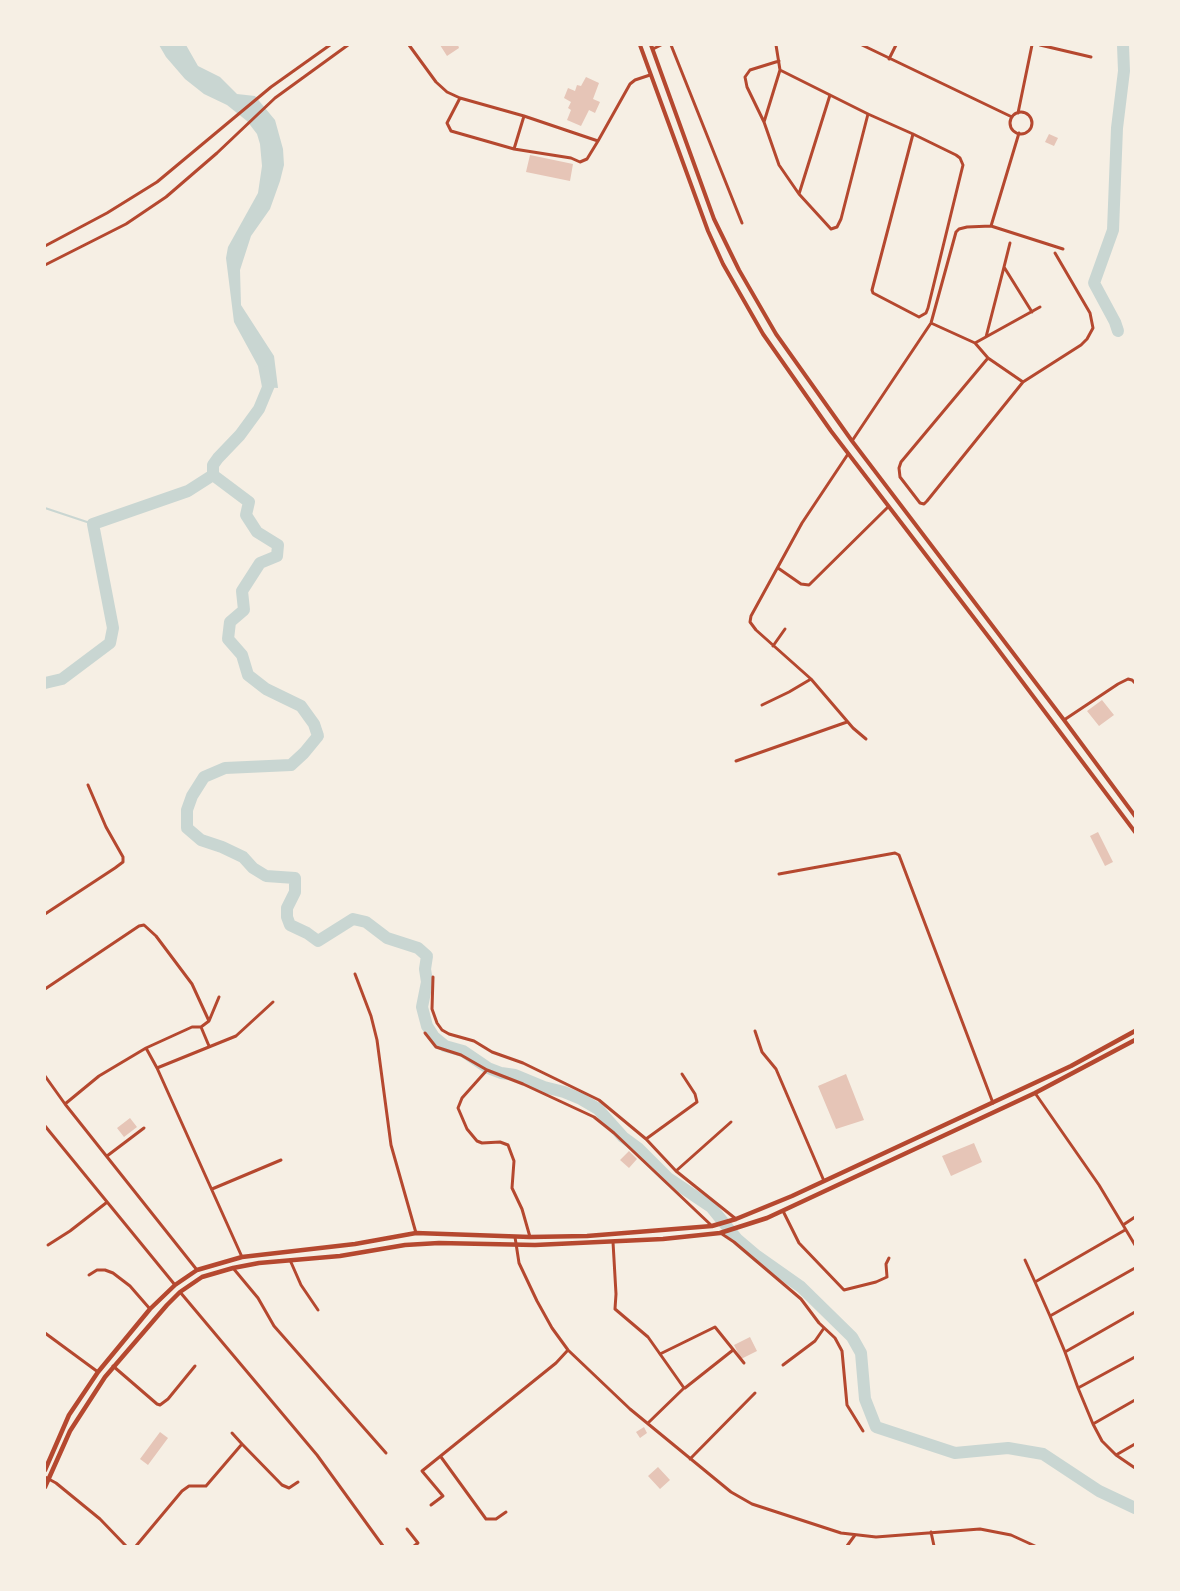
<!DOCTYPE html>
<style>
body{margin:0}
#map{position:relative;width:1180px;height:1591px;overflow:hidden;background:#f6efe4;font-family:"Space Grotesk",sans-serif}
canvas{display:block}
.frame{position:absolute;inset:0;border:46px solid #f6efe4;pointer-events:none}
</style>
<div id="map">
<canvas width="1180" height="1591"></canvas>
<div class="frame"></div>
</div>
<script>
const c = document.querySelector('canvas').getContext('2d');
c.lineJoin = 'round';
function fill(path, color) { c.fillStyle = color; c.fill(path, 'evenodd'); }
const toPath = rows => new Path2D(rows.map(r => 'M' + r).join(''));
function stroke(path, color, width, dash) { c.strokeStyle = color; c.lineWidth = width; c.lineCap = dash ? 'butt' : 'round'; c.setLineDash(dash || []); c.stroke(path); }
fill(toPath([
 [159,45,186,45,198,66,220,77,237,94,255,96,275,120,283,149,284,165,280,181,270,209,251,236,240,270,241,305,274,356,278,388,262,387,258,366,234,322,226,258,228,247,258,193,262,166,260,144,257,134,247,121,227,105,204,94,185,79,166,57]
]), '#c9d6d2');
stroke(toPath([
 [45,508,93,524]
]), '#c9d6d2', 2);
stroke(toPath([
 [1118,331,1115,322,1094,283,1113,230,1117,128,1124,71,1123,45],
 [213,475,249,502,246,515,257,532,278,545,277,556,260,563,242,591,244,610,230,622,228,639,242,655,248,675,266,689,301,706,314,724,318,736,304,753,291,765,225,768,204,777,192,796,187,810,187,828,201,840,222,847,243,857,253,868,266,876,295,878,295,892,287,908,287,917,290,925,307,933,318,941,353,919,366,922,387,938,418,948,427,956,425,969,427,982,422,1007,427,1026,434,1037,445,1046,463,1051,488,1068,501,1073,515,1075,544,1087,564,1092,581,1099,598,1109,623,1137,638,1148,668,1178,711,1207,737,1239,757,1256,801,1287,852,1337,861,1353,865,1399,876,1427,955,1453,1008,1448,1043,1454,1099,1491,1135,1508],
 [45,683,62,679,110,643,113,628,93,524,188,491,213,475,213,465,218,458,240,435,259,409,269,385,269,371]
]), '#c9d6d2', 12);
fill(toPath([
 [440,45,458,45,459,48,447,56],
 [586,77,599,83,593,99,600,102,595,113,589,110,581,126,567,120,571,110,568,108,571,102,564,98,568,88,575,91,577,85,581,86],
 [1049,134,1058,138,1054,146,1045,142],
 [530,155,573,164,570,181,526,172],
 [1102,700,1114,715,1099,726,1087,711],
 [1098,832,1113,862,1105,866,1090,836],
 [846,1074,864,1120,836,1129,818,1086],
 [130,1118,137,1127,124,1137,117,1128],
 [974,1143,982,1162,951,1176,942,1156],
 [629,1151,637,1159,629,1168,620,1160],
 [750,1337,757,1351,741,1359,734,1345],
 [644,1427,647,1433,640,1438,636,1432],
 [160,1432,168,1438,148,1465,140,1459],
 [658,1467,670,1480,660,1489,648,1476]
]), '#e6c5b7');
stroke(toPath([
 [409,45,436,82,447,92,460,98,524,116,598,141,630,84,635,80,650,75],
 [671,45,742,223],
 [776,45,780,70,868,114,913,134,956,155,960,158,963,165,961,173,928,308,926,313,919,317,873,293,872,290,913,134],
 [862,45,1012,117],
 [1040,45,1091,57],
 [653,49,661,45],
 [889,59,896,45],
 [780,70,764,122,779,165,799,194],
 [830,95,799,194,831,229,837,227,841,219,868,114],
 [460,98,447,123,451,131,514,149],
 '1010 123a11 11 0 1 1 22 0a11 11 0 1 1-22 0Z',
 [1018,113,1032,45],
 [524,116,514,149,571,158,580,162,587,159,598,141],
 [764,122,747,87,745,77,750,70,779,61],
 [991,226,1063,249],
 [1010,243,1004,267,1032,312],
 [45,246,107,213,157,182,271,87,330,45],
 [45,265,126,224,166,197,217,153,275,98,348,45],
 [931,323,975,343,988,358,1023,382,1081,345,1087,339,1093,328,1090,313,1055,253],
 [986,337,1004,267],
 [975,343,1040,307],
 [988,358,901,462,899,468,900,477,920,503,924,504,927,501,1023,382],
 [852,441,931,323,956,232,959,229,967,227,991,226,1019,133],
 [848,454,802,523,751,616,750,622,756,630,811,679,853,728,866,739],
 [778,568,801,584,809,585,888,507],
 [773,646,785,629],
 [762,705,789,692,811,679],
 [1064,720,1118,684,1128,679,1132,680,1135,683],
 [736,761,847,722],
 [779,874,895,853,899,855,993,1103],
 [45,914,115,868,123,862,123,857,106,827,88,785],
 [355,974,371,1016,377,1040,391,1145,416,1233],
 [433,977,432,1009,437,1023,442,1030,449,1034,474,1041,492,1052,523,1063,599,1100,646,1139,676,1171],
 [45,989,139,926,144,925,156,936,192,984,209,1021],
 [755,1031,762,1052,776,1069,824,1181],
 [425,1033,436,1047,461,1055,487,1070,523,1084,594,1117,614,1133,712,1226],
 [209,1046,201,1027,209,1021,219,997],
 [146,1048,192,1027,201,1027],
 [487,1070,462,1098,458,1108,467,1129,477,1141,482,1143,500,1142,508,1145,514,1161,512,1188,522,1209,530,1237],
 [45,1076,65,1104,197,1270],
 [1035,1093,1099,1185,1135,1245],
 [65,1104,99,1076,146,1048,157,1068],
 [731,1122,676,1171,736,1219],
 [45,1126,175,1285],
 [646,1139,697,1102,695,1094,682,1074],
 [107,1156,144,1128],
 [212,1189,281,1160],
 [783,1211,799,1243,844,1290,876,1282,887,1277,886,1264,889,1258],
 [1123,1225,1135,1217],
 [1125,1230,1035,1282,1050,1316,1135,1268],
 [722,1234,734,1242,801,1299,819,1323,835,1338,842,1351,847,1405,863,1431],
 [515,1237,519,1263,537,1301,552,1328,568,1350,630,1409,731,1492,752,1504,841,1533,876,1537,980,1529,1011,1535,1035,1546],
 [613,1242,616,1294,615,1309,648,1337,684,1388,648,1423],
 [48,1245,70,1231,106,1203],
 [242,1257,157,1068,236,1036,273,1002],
 [290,1260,301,1285,318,1310],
 [1025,1260,1035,1282],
 [233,1268,258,1298,274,1326,386,1453],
 [89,1275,97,1270,105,1270,113,1273,130,1286,150,1309],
 [180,1292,317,1455,383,1546],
 [1050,1316,1065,1352,1135,1312],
 [45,1333,98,1372],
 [1065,1352,1078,1388,1135,1357],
 [660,1354,715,1327,744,1363],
 [783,1365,815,1341,824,1328],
 [113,1366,157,1404,160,1405,168,1399,195,1366],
 [685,1388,733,1350],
 [1078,1388,1093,1424,1135,1400],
 [1093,1424,1102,1441,1116,1455,1135,1444],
 [232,1433,242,1444],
 [1116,1455,1135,1468],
 [441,1457,486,1519,496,1519,506,1512],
 [690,1459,755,1393],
 [45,1477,56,1483,100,1519,126,1546],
 [431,1505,443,1496,422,1471,556,1363,568,1350],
 [407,1529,418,1543,414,1546],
 [931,1532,934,1546],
 [136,1546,182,1491,189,1486,206,1486,242,1444,282,1485,289,1488,298,1482],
 [847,1546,855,1535]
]), '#b5482f', 3);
stroke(toPath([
 [640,45,708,231,723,264,763,334,831,431,994,644,1135,832],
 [651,45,714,219,739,270,776,334,852,441,1064,720,1135,816]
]), '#b5482f', 4);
stroke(toPath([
 [45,1470,69,1415,98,1372,150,1309,175,1285,197,1270,242,1257,355,1244,416,1233,530,1237,587,1236,712,1226,736,1219,792,1196,1071,1066,1135,1031],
 [45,1487,70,1431,105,1377,167,1305,180,1292,202,1277,233,1268,259,1263,340,1256,405,1245,439,1243,535,1245,663,1239,720,1233,767,1218,1035,1093,1135,1040]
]), '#b5482f', 4.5);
</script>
